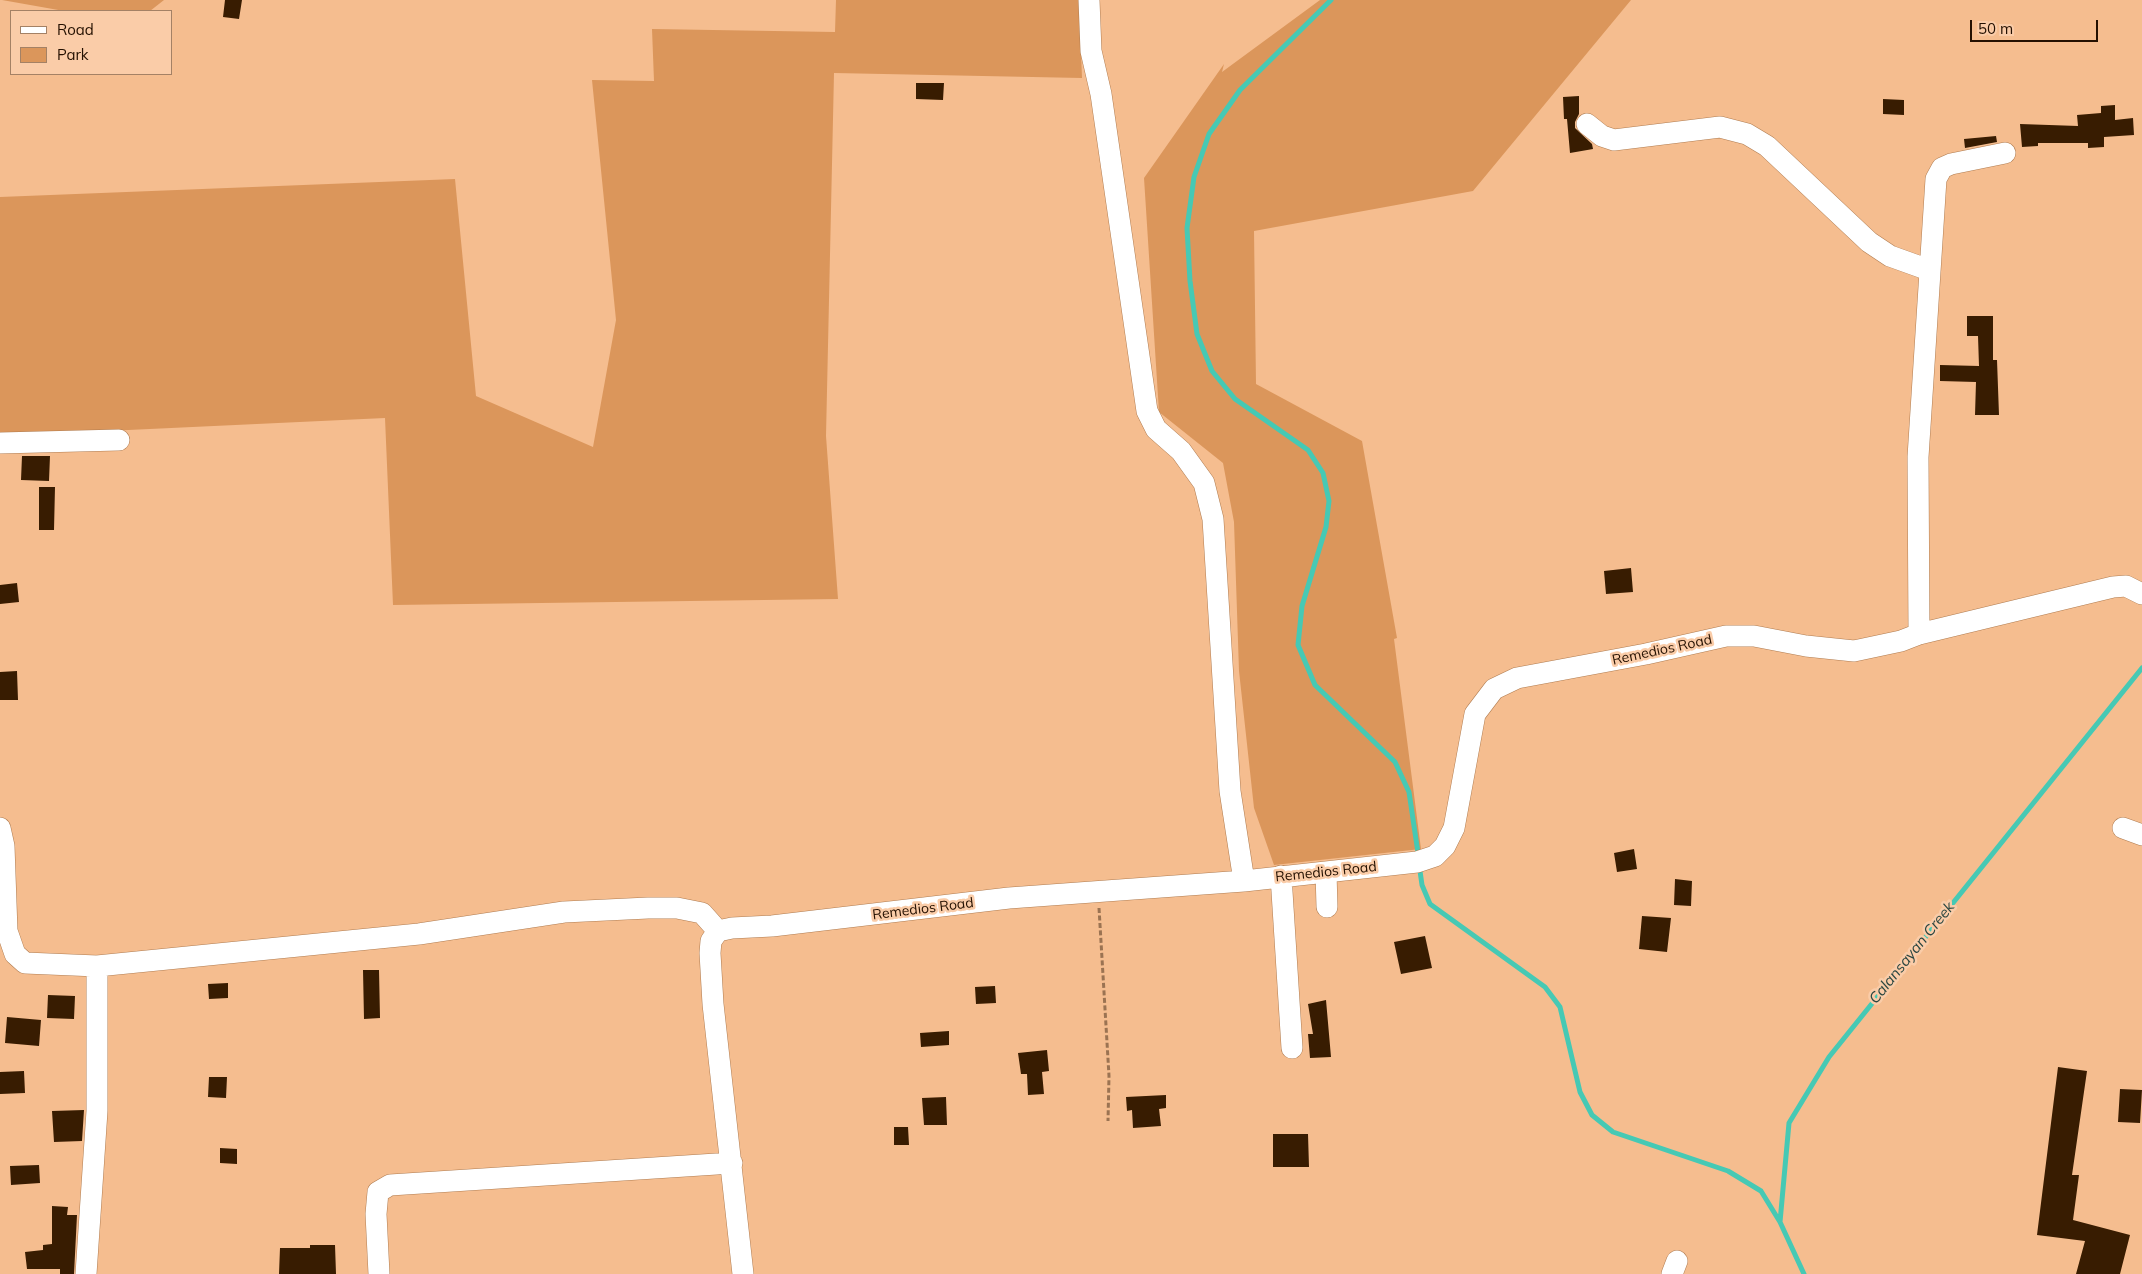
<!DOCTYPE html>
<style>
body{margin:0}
#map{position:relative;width:2142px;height:1274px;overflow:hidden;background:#f5bd8f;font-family:Mulish,sans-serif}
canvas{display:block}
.legend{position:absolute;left:10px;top:10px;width:162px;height:65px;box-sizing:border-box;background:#facca8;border:1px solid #a48165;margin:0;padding:6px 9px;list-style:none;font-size:15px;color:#241001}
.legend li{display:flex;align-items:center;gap:10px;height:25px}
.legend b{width:25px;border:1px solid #a48165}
.scale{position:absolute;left:1970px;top:20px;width:128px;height:22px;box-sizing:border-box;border:2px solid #241001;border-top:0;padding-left:6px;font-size:15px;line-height:18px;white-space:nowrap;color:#241001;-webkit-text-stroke:4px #facca8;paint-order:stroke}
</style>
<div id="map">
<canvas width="2142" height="1274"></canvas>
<ul class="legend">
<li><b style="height:6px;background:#fff"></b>Road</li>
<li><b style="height:14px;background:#db965b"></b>Park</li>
</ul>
<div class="scale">50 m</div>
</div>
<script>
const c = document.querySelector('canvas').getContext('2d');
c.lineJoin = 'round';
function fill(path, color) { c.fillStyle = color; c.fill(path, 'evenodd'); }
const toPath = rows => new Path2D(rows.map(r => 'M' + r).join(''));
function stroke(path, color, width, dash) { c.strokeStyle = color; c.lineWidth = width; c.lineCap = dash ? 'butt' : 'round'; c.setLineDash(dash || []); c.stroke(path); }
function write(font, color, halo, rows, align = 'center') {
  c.font = font + ' Mulish,sans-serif'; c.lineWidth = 5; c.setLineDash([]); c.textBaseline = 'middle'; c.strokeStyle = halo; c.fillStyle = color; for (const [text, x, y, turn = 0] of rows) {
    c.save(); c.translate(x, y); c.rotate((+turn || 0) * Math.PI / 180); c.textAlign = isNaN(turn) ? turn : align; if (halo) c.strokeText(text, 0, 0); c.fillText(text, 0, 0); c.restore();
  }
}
fill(toPath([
 [2,0,164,0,150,11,64,11],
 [836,0,1079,0,1082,78,834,73,826,436,838,599,393,605,385,418,0,436,0,197,455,179,476,396,593,447,616,320,592,80,654,81,652,29,835,32],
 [1320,0,1631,0,1473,191,1254,231,1256,384,1362,441,1397,638,1394,639,1421,849,1274,865,1254,808,1239,671,1234,522,1223,463,1159,412,1144,178,1224,64,1222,72]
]), '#db965b');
stroke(toPath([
 [1331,0,1240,90,1209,134,1194,177,1187,228,1190,281,1197,334,1212,371,1235,399,1308,450,1323,473,1329,501,1326,527,1302,606,1298,645,1315,685,1395,762,1409,792,1418,853],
 [1420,871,1422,885,1430,904,1545,987,1560,1007,1580,1092,1592,1115,1613,1132,1728,1171,1761,1191,1780,1222],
 [1804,1274,1780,1222,1789,1123,1829,1057,2142,668]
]), '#46c9b4', 5);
fill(toPath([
 [225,0,242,0,239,19,223,17],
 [916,83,944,83,943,100,916,99],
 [1579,96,1579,114,1575,122,1575,128,1592,144,1593,149,1570,153,1567,119,1564,119,1563,97],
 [1883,99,1904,100,1904,115,1883,114],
 [2115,105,2115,120,2133,118,2134,135,2104,137,2104,147,2088,148,2088,143,2038,143,2038,146,2022,147,2020,124,2078,126,2077,115,2101,113,2101,106],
 [1996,136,1997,142,1965,148,1964,139],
 [1967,316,1993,316,1993,360,1997,360,1999,415,1975,415,1976,382,1940,381,1940,365,1979,366,1978,336,1967,336],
 [22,456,50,456,49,481,21,480],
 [39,487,55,487,54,530,39,530],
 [1631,568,1633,592,1606,594,1604,571],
 [17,583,19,602,0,604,0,585],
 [17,671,18,700,0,700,0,672],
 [1634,849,1637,869,1617,872,1614,853],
 [1675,879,1692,881,1691,906,1674,905],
 [1642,916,1671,918,1667,952,1639,949],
 [1425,936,1432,968,1401,974,1394,942],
 [363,970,379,970,380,1018,364,1019],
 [228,983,228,998,209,999,208,984],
 [995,986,996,1003,976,1004,975,987],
 [48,995,75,996,74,1019,47,1018],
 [1326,1000,1331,1057,1310,1058,1308,1034,1313,1034,1308,1004],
 [7,1017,41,1020,39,1046,5,1043],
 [949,1031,949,1045,921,1047,920,1033],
 [1047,1050,1049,1071,1042,1072,1044,1094,1028,1095,1027,1074,1021,1074,1018,1053],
 [2058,1067,2087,1071,2072,1175,2079,1175,2073,1220,2130,1235,2120,1274,2076,1274,2085,1241,2037,1235],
 [24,1071,25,1093,0,1094,0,1072],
 [209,1077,227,1077,226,1098,208,1097],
 [2120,1089,2142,1090,2140,1123,2118,1122],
 [1166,1095,1166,1108,1159,1109,1161,1126,1133,1128,1132,1110,1127,1111,1126,1097],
 [946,1097,947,1125,924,1125,922,1098],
 [84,1110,82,1141,54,1142,52,1111],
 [894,1127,908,1127,909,1145,894,1145],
 [1273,1134,1308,1134,1309,1167,1273,1167],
 [220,1148,237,1149,237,1164,220,1163],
 [39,1165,40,1183,11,1185,10,1166],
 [52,1206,68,1207,67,1215,77,1215,74,1274,60,1274,60,1269,27,1269,25,1252,43,1250,43,1245,52,1244],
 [310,1245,335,1245,336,1274,279,1274,280,1248,310,1248]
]), '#381c01');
const minor = toPath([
 [1089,0,1091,51,1101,94,1147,411,1156,429,1181,451,1204,483,1213,519,1230,791,1244,881],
 [1587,124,1602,136,1614,140,1720,127,1747,134,1767,146,1869,242,1890,256,1929,270],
 [0,443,119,440],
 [1919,634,1918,457,1936,179,1942,168,1951,164,2005,153],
 [0,828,4,846,7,931,15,954,25,963,97,966,419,934,564,912,648,908,677,908,702,913,718,931],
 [2123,828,2142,835],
 [1326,872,1327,907],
 [1281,876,1292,1048],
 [86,1274,97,1111,97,966],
 [379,1274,376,1214,378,1192,390,1185,732,1163],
 [743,1274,713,1004,710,953,711,941,718,931,732,928,772,926,1009,898,1244,881,1417,862,1435,856,1445,846,1454,828,1475,714,1494,689,1517,678,1646,654,1726,636,1754,636,1806,646,1854,651,1901,641,1919,634,2113,587,2126,586,2142,594],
 [1672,1274,1677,1261]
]);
stroke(minor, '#b07c50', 22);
stroke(toPath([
 [1099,908,1109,1076,1108,1121]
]), '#9b7352', 3, [5, 2.5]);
stroke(minor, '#fff', 21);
write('14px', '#241001', '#facca8', [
 ["Remedios Road",1662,650,-12],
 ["Remedios Road",1326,872,-6],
 ["Remedios Road",923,909,-7]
]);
write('italic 15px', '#2a4641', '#facca8', [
 ["Calansayan Creek",1912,953,-51]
]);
</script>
